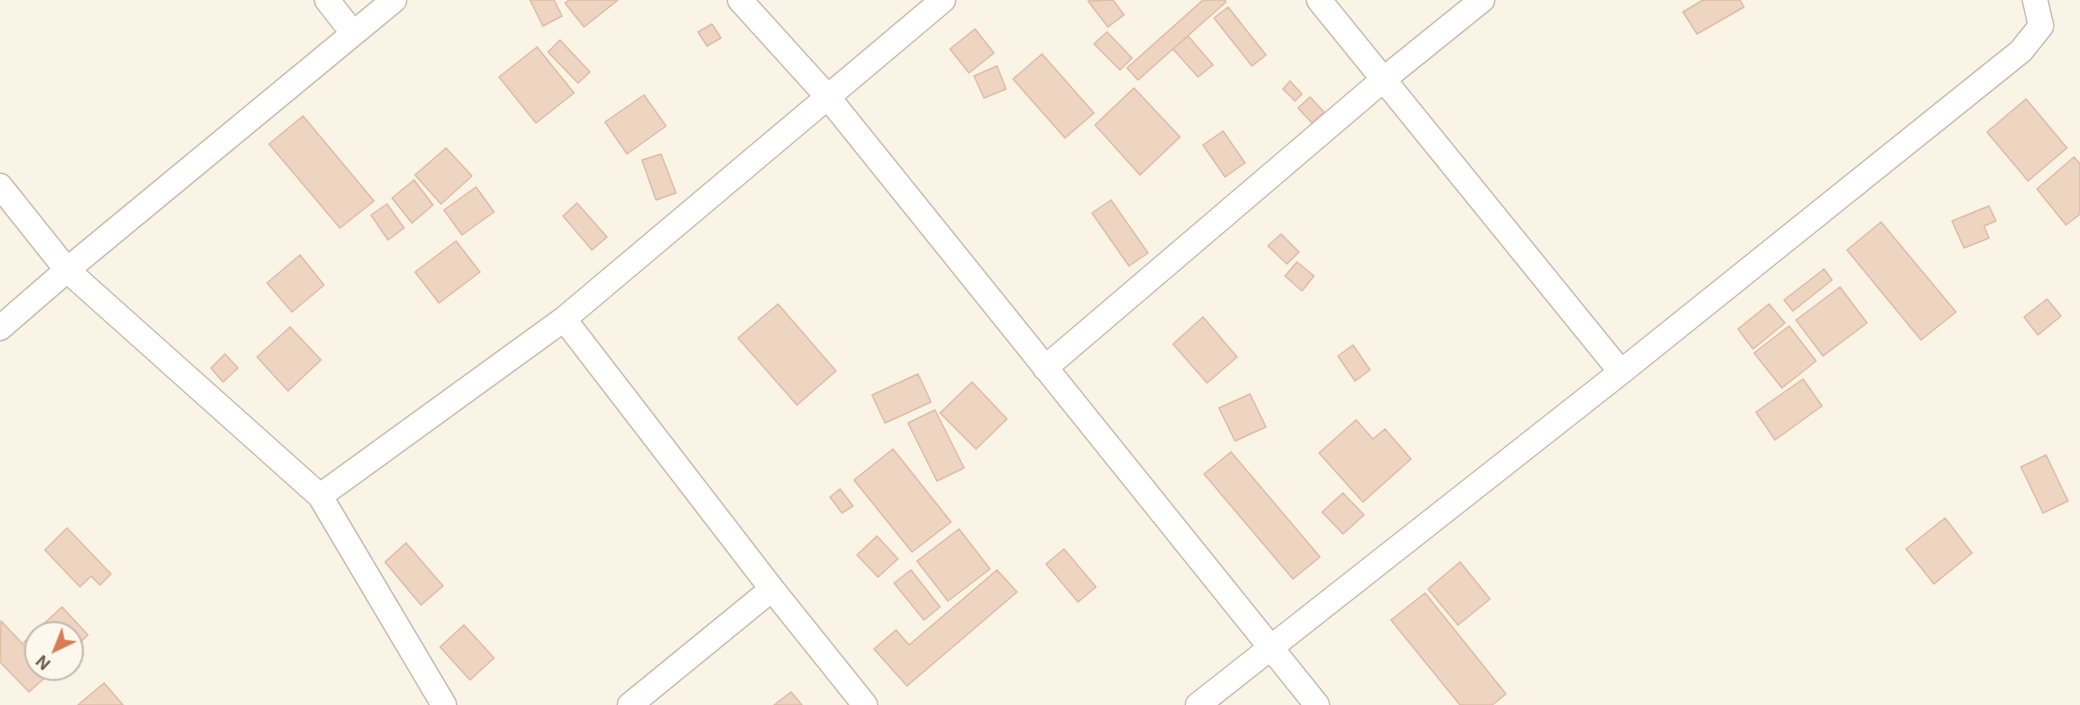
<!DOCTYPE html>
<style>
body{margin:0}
#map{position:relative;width:2080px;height:705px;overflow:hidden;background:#faf4e7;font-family:Inter,sans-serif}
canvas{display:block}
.north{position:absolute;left:24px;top:621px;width:60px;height:60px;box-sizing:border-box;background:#fdf8ed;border:2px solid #c5baad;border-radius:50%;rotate:223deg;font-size:16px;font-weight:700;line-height:24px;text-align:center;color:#725c4d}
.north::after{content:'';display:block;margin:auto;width:21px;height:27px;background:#da7a56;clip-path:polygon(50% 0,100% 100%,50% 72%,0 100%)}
</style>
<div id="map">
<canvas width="2080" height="705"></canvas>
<div class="north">N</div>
</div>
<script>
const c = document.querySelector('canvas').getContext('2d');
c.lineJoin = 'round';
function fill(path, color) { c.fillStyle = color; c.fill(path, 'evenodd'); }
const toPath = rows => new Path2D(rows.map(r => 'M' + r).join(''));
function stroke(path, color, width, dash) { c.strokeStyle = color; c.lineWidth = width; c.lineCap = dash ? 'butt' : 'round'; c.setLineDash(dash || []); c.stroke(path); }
const building = toPath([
 [530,0,554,0,562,16,543,26,530,0],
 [569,0,618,0,584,27,565,3,569,0],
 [1113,0,1124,15,1108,27,1088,1,1113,0],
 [1203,0,1225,0,1226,2,1138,80,1127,68,1203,0],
 [1703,0,1740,0,1744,7,1697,34,1683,12,1703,0],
 [1228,7,1266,55,1252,66,1214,18,1228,7],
 [712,24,721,38,707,46,698,32,712,24],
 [975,29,994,53,969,73,950,49,975,29],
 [1107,32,1132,58,1120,70,1094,44,1107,32],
 [1188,36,1213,65,1198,77,1173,49,1188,36],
 [560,40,590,72,578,83,548,52,560,40],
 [537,47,574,93,536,123,499,77,537,47],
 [1042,54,1094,113,1065,138,1013,79,1042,54],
 [997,66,1006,89,984,98,974,76,997,66],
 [1290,81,1302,94,1295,101,1283,89,1290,81],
 [1134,88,1180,137,1140,175,1095,125,1134,88],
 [644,95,666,126,627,154,605,122,644,95],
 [1310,97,1324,112,1312,123,1298,108,1310,97],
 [2026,99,2067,148,2028,181,1987,132,2026,99],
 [303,116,374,201,340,228,269,144,303,116],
 [1223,131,1245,163,1225,177,1203,145,1223,131],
 [446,148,472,176,441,204,415,175,446,148],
 [661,154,676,193,656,200,642,160,661,154],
 [2074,157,2080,164,2080,214,2066,225,2037,189,2074,157],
 [414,180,433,205,412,223,392,198,414,180],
 [476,187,494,212,462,235,444,210,476,187],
 [1111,200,1148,253,1129,266,1092,213,1111,200],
 [577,203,607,237,592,250,563,216,577,203],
 [387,204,404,228,388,240,371,215,387,204],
 [1989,206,1996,221,1984,226,1989,238,1964,248,1952,221,1989,206],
 [1881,222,1956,312,1921,340,1847,250,1881,222],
 [1281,234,1299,252,1287,264,1268,246,1281,234],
 [456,241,480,272,439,303,415,272,456,241],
 [300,255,324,285,292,312,267,283,300,255],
 [1297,262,1314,276,1302,291,1285,276,1297,262],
 [1824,269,1832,280,1793,311,1784,300,1824,269],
 [1840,287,1867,323,1823,356,1796,320,1840,287],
 [2047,299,2061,316,2038,335,2024,317,2047,299],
 [778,304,836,371,797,405,738,338,778,304],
 [1769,304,1785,323,1753,349,1738,329,1769,304],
 [1203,317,1237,357,1207,383,1173,344,1203,317],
 [1789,326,1816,361,1782,388,1754,353,1789,326],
 [290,327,321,360,288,391,257,357,290,327],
 [1353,345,1370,370,1355,381,1338,356,1353,345],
 [225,354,238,368,223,382,211,368,225,354],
 [918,374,931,402,885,423,872,395,918,374],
 [1803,379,1822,406,1775,440,1756,412,1803,379],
 [972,382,1007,419,976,449,940,413,972,382],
 [1250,394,1266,427,1235,441,1219,408,1250,394],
 [935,410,964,468,937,481,908,423,935,410],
 [1356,420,1373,439,1385,429,1411,459,1363,502,1319,453,1356,420],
 [893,449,951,522,912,552,854,480,893,449],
 [1231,452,1320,557,1293,579,1204,474,1231,452],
 [2046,455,2068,501,2043,513,2021,467,2046,455],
 [840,489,853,506,842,513,830,497,840,489],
 [1343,493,1364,515,1343,534,1322,512,1343,493],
 [1945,518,1972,553,1934,584,1906,549,1945,518],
 [67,528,111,574,100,585,91,576,80,587,45,550,67,528],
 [959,529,990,569,948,601,917,561,959,529],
 [877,536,898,559,878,577,857,555,877,536],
 [406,543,443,586,421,605,385,562,406,543],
 [1064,549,1096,587,1078,602,1046,564,1064,549],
 [1460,562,1490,599,1458,625,1428,589,1460,562],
 [911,570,940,607,924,620,894,583,911,570],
 [997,570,1017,592,907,686,874,649,896,630,909,645,997,570],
 [1425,593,1506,694,1492,705,1460,705,1391,620,1425,593],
 [62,607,88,635,72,650,72,633,36,633,36,654,24,642,62,607],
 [1,621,36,658,36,669,47,669,50,673,29,692,0,662,1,621],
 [464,625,494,658,470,680,440,647,464,625],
 [104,683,123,705,78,705,104,683],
 [791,692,802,705,774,705,791,692]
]);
fill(building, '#eed5c1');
stroke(building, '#dfbca3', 1.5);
const minor = toPath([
 [327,0,353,33],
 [740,0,827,96,1317,705],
 [1319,0,1621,372],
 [0,186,67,270,320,496,444,705],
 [564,319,772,589,865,705],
 [0,328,67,270,394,0],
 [1045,368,1384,79,1482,0],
 [320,496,564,319,943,0],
 [630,705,772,589],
 [1198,705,1621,372,2021,51,2041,26,2035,0]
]);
stroke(minor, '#ccbcae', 27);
stroke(minor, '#fff', 24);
</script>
